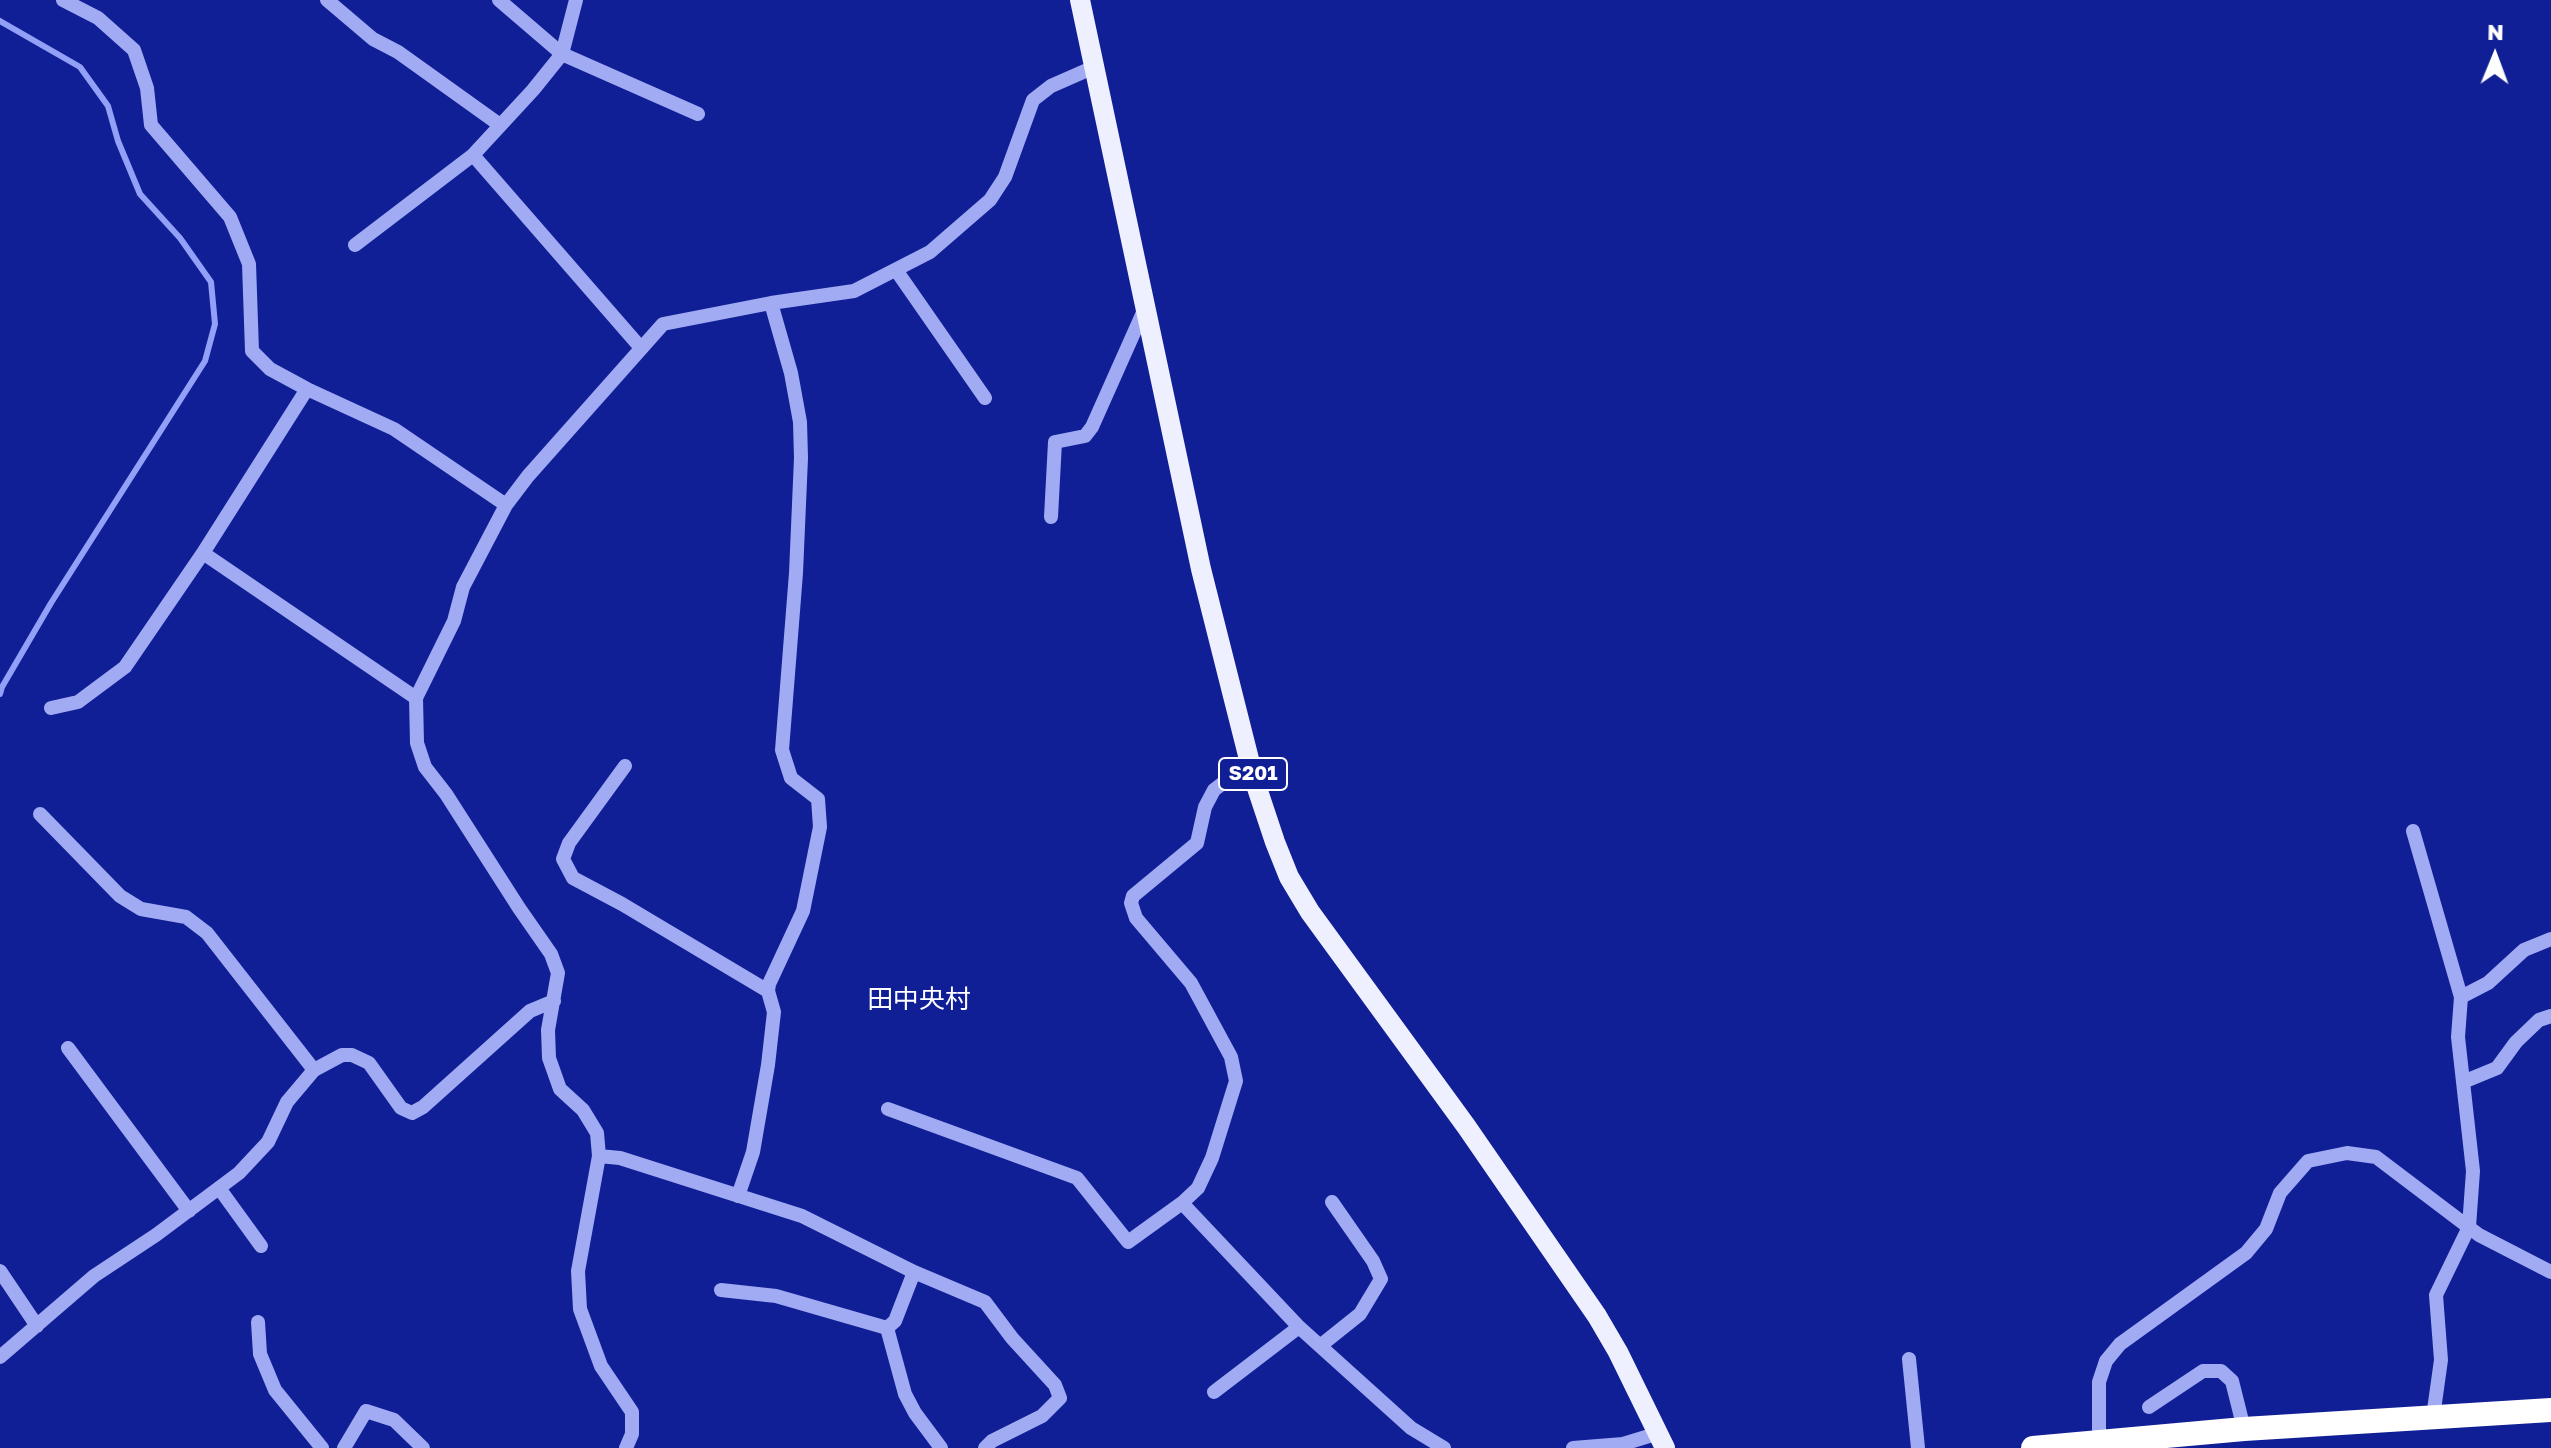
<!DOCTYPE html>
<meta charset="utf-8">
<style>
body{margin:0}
#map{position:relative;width:2551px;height:1448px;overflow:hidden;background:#111f96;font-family:"Golos Text",sans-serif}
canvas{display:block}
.north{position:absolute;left:2455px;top:16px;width:80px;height:80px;-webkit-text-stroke:6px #111f96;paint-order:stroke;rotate:1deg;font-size:22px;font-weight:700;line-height:32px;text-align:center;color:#fff}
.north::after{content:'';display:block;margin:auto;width:28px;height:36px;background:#fff;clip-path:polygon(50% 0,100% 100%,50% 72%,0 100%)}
</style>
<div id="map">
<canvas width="2551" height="1448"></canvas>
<div class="north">N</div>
</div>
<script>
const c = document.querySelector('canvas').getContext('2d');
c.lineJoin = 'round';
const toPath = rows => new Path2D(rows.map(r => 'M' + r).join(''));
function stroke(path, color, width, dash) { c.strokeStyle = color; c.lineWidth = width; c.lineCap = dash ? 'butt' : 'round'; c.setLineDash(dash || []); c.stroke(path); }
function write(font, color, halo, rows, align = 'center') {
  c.font = font + ' "Golos Text","Noto Sans SC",sans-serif'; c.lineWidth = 6; c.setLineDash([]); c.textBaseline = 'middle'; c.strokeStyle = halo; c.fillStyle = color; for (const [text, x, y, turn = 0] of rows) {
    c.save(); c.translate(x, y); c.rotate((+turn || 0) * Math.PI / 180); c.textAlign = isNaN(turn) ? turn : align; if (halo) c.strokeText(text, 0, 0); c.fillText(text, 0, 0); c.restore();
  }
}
stroke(toPath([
 [0,21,80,67,108,106,118,141,140,194,180,238,211,282,215,324,205,361,51,603,2,687,0,694]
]), '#93a0f7', 6);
stroke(toPath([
 [63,0,98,18,134,50,147,88,151,125,230,217,249,264,252,351,270,369,307,389,394,429,506,505],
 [327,0,373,39,398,52,500,125],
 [499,0,562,54,698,114],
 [473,155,641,348],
 [355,245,473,155,533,90,562,54,576,0],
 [896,270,985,398],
 [1051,517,1055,442,1085,436,1092,427,1145,308],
 [203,553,416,698],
 [51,708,78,702,125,667,203,553,307,389],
 [625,766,569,843,563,859,573,878,622,904,768,991],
 [40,814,120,896,141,909,186,917,207,933,314,1070],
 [2413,831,2461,997,2458,1037,2473,1171,2469,1227,2436,1295,2441,1360,2433,1417],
 [2461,997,2488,983,2524,950,2551,939],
 [68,1048,189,1211],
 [2463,1082,2497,1068,2516,1042,2539,1020,2551,1016],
 [888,1109,1077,1178,1128,1242,1182,1203,1198,1188,1212,1158,1236,1081,1231,1057,1191,983,1136,918,1131,903,1133,896,1197,843,1205,807,1214,790,1250,762],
 [599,1156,620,1158,802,1216,914,1272,985,1302,1012,1338,1055,1385,1060,1398,1042,1416,992,1441,985,1448],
 [219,1188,261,1246],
 [738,1196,753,1152,768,1065,774,1012,768,991,769,984,803,911,820,827,818,799,791,778,782,750,796,573,801,458,800,422,791,373,771,303],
 [1182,1203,1299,1327,1411,1428,1444,1448],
 [0,1271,37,1326],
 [721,1290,776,1296,887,1328,905,1394,915,1413,941,1448],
 [258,1322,260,1354,275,1390,322,1448],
 [887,1328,895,1321,914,1272],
 [1320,1346,1360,1314,1381,1279,1373,1261,1332,1202],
 [0,1357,94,1276,156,1235,239,1173,268,1142,287,1102,314,1070,342,1055,352,1055,369,1063,401,1108,412,1113,423,1107,530,1011,554,1001],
 [1909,1359,1918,1448],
 [1214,1392,1299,1327],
 [2149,1407,2203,1371,2221,1371,2232,1381,2244,1429],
 [2099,1441,2099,1382,2106,1361,2120,1344,2246,1253,2266,1229,2280,1193,2308,1161,2347,1153,2376,1157,2479,1235,2551,1272],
 [344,1448,366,1411,394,1420,423,1448],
 [626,1448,632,1434,632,1412,601,1366,580,1309,578,1271,599,1156,597,1133,583,1110,560,1089,549,1058,548,1030,558,973,551,954,519,908,446,794,425,767,417,743,416,698,454,621,463,587,506,505,528,476,663,324,771,303,854,291,930,252,990,200,1005,177,1033,100,1051,86,1092,68],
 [1573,1448,1623,1444,1659,1433]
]), '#a1abf3', 14);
stroke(toPath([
 [1080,0,1201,569,1254,779,1275,842,1289,877,1310,912,1466,1126,1597,1316,1618,1352,1665,1448]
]), '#eeefff', 20);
stroke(toPath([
 [2033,1448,2244,1429,2551,1410]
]), '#fff', 24);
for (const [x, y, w] of [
 [1253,774,68]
]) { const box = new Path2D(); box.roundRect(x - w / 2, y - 16, w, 32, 6); c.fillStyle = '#111f96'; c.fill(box); stroke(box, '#fff', 2); }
write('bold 20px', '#fff', null, [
 ["S201",1253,774]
]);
write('26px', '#fff', '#111f96', [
 ["田中央村",919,1000]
]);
</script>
